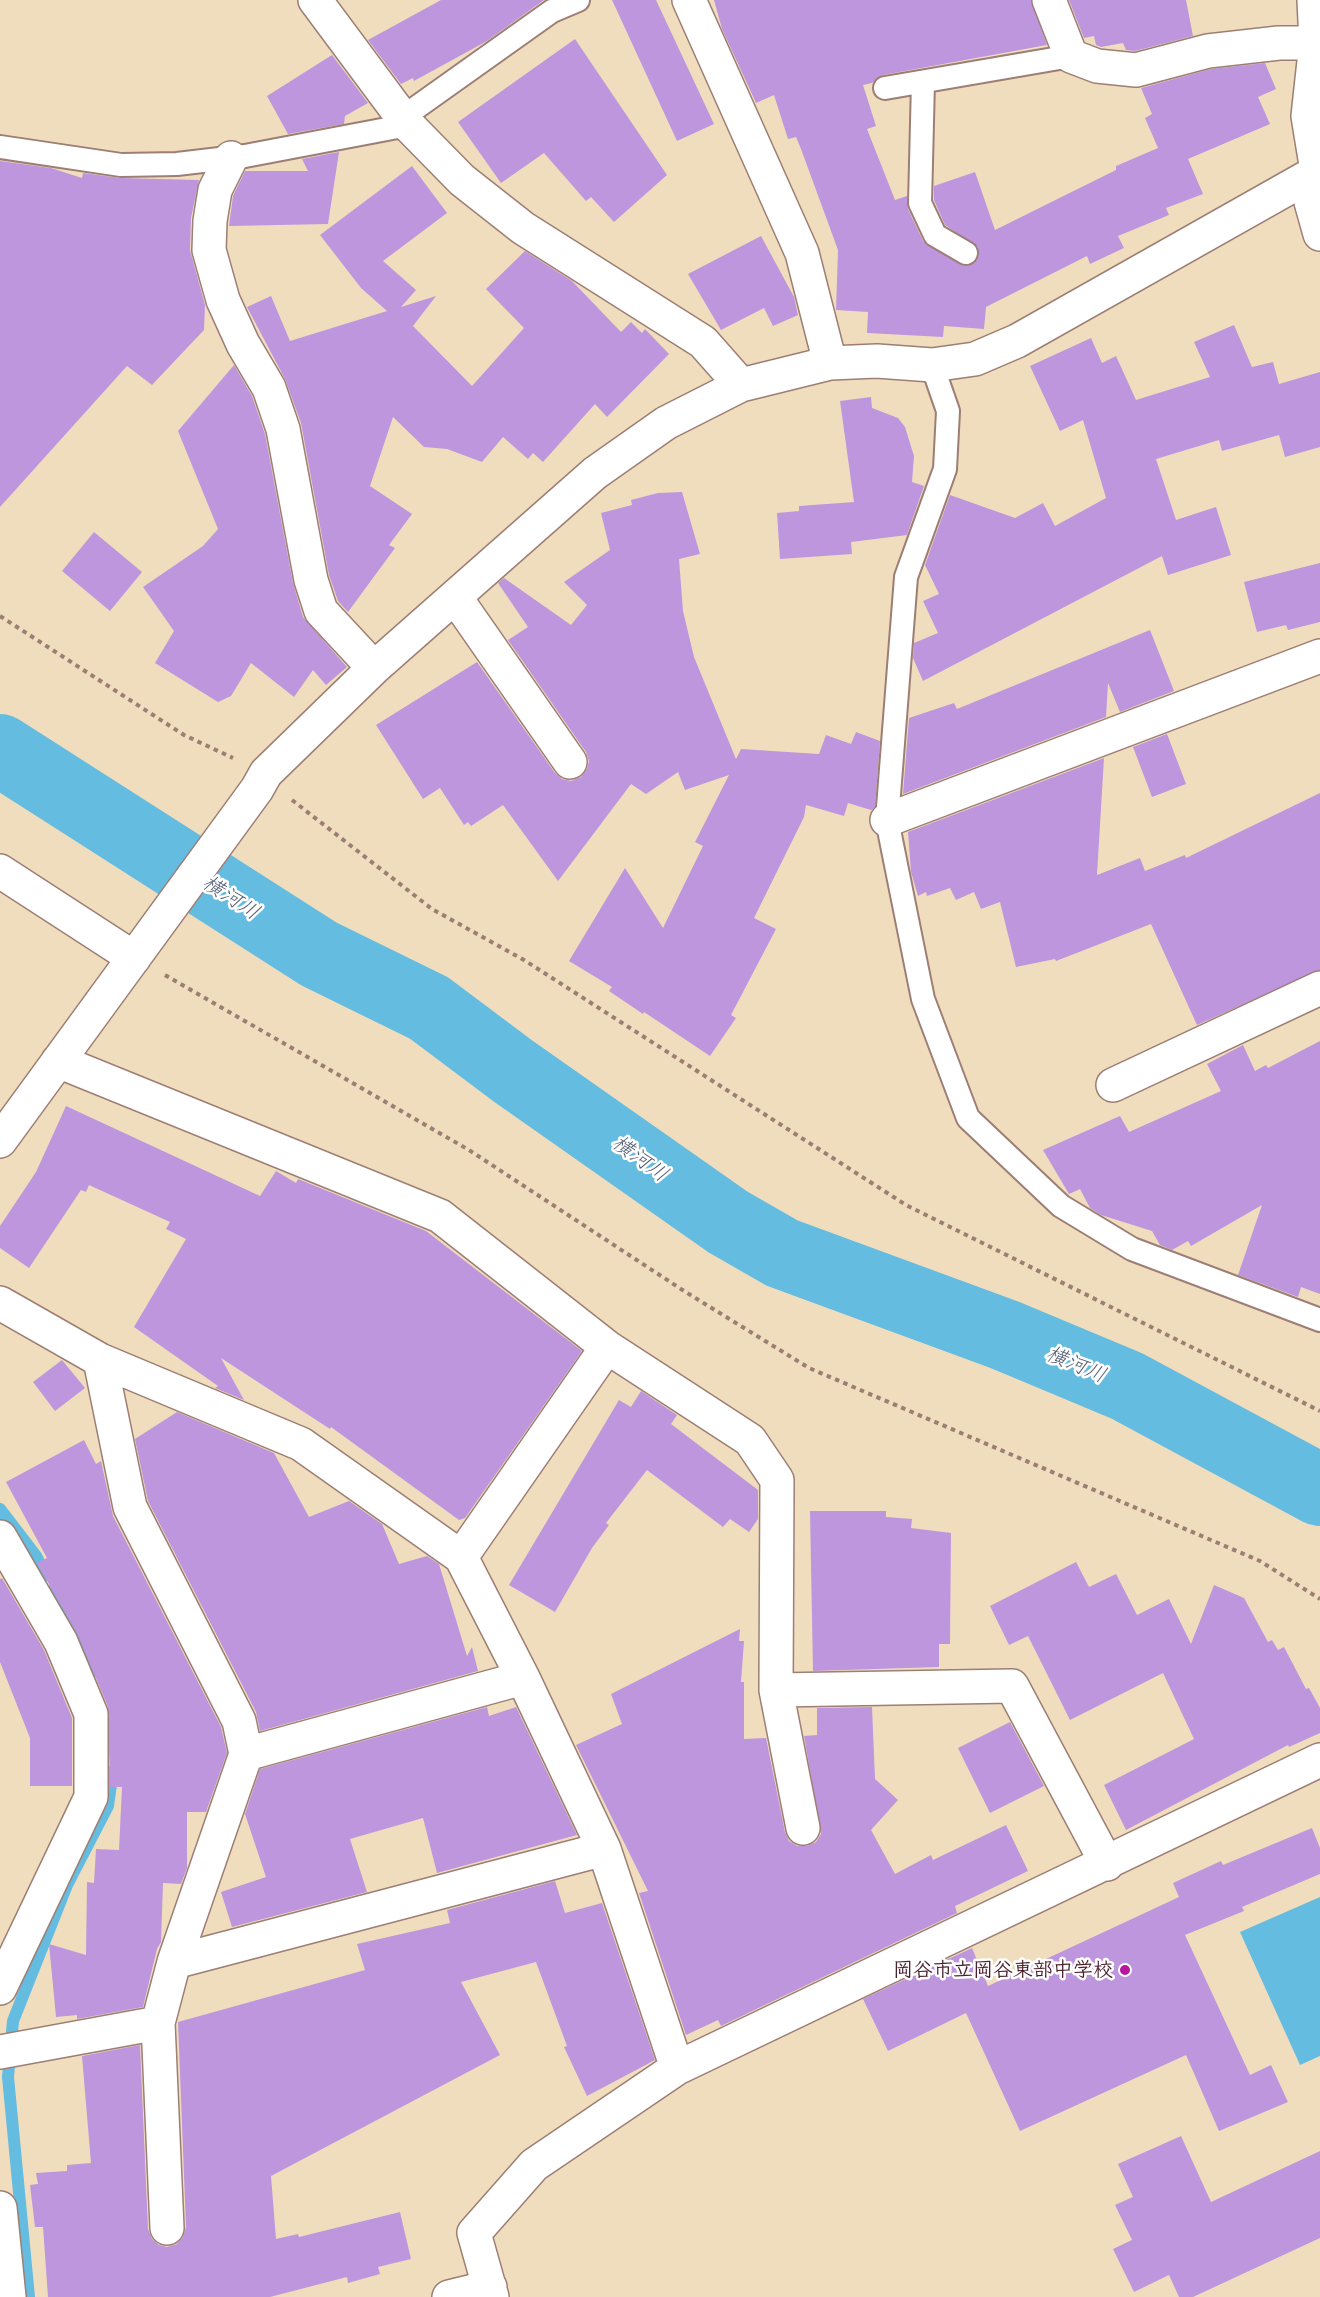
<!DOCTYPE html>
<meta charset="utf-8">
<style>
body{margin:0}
canvas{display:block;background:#f0ddbd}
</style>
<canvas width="1320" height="2297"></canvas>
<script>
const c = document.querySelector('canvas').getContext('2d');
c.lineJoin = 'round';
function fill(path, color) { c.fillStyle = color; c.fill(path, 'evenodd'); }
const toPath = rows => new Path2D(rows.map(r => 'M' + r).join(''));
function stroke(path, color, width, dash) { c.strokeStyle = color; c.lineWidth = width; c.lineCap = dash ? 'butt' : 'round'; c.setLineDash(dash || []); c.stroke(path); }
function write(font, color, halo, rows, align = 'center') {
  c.font = font + ' "Comic Neue","Klee One",sans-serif'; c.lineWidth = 5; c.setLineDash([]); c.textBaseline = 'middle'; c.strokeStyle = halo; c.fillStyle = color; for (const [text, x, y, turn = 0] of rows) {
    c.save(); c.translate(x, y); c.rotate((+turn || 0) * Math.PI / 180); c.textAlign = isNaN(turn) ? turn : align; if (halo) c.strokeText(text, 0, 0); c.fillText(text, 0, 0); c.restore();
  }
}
fill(toPath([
 [1320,1897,1320,2056,1300,2065,1240,1932]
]), '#64bce1');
stroke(toPath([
 [0,1509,36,1556,46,1575],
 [53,1590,94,1671],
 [29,2297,8,2077,13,2021,67,1885,108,1806,113,1771]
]), '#64bce1', 12);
stroke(toPath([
 [0,750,319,954,429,1008,513,1071,728,1222,782,1253,1005,1335,1127,1386,1320,1490]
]), '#64bce1', 72);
fill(toPath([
 [441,0,544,0,487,41,414,81,413,78,401,84,368,40],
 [612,0,656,0,714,124,677,141],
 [714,0,1031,0,1047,45,883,75,872,83,863,85,876,126,867,129,895,200,907,196,908,209,923,241,965,266,977,260,978,247,945,225,934,200,934,186,975,172,995,230,1116,170,1116,166,1158,148,1145,118,1152,114,1141,88,1211,69,1265,63,1276,89,1258,97,1270,124,1188,159,1203,194,1166,208,1169,215,1118,236,1124,248,1090,264,1087,256,986,307,984,329,944,326,943,337,867,333,868,312,836,310,838,250,801,149,796,137,788,139,774,95,756,103,722,29],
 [1069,0,1186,0,1193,36,1135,51,1126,50,1123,43,1101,47,1096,45,1094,36,1084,38],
 [575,39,667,175,614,222,591,197,586,201,544,153,501,183,458,122],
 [332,55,368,103,345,116,344,124,288,134,267,96],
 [339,152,328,224,229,226,233,196,245,171,308,171,302,159],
 [0,161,51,168,82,178,83,173,121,178,199,180,191,218,190,250,205,305,204,330,152,385,127,366,0,507],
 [412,166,447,213,383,261,416,290,401,307,436,296,413,326,472,386,524,328,486,289,525,251,572,281,621,332,631,322,642,333,645,329,669,354,607,417,595,404,543,462,533,453,528,459,503,437,482,462,447,449,424,447,393,417,370,486,412,514,389,545,395,548,348,612,338,601,329,575,301,423,285,379,247,307,271,296,290,341,387,311,361,288,320,235],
 [761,236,794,297,798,315,773,326,764,308,721,330,688,274],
 [1234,325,1252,367,1273,362,1279,384,1320,372,1320,447,1285,457,1279,435,1222,451,1219,440,1156,459,1176,520,1216,507,1231,555,1168,575,1162,556,923,681,913,658,914,643,938,633,923,601,939,594,925,565,950,495,1015,518,1043,503,1055,526,1106,498,1083,420,1060,431,1030,366,1091,338,1102,363,1116,356,1136,400,1210,377,1194,342],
 [234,365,252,396,265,434,293,583,303,617,347,667,326,685,313,670,294,697,251,663,231,696,218,702,155,663,174,631,143,587,203,546,218,529,178,431],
 [871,397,872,408,898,418,905,427,914,456,912,482,924,486,907,535,851,542,852,554,780,559,777,513,799,511,799,506,854,502,840,401],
 [682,492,700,554,679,559,683,611,694,657,736,759,741,749,819,754,826,735,851,744,856,732,880,741,875,807,871,810,848,803,844,816,806,805,804,817,754,918,776,929,731,1015,736,1018,710,1056,644,1012,643,1014,609,991,612,987,569,961,625,868,663,928,703,846,695,842,729,775,685,790,678,772,646,794,631,784,558,881,503,805,471,826,468,822,464,825,440,788,423,799,376,725,477,662,555,773,562,779,571,781,581,777,587,769,589,761,586,752,508,640,528,627,498,583,504,578,571,625,587,605,564,582,610,550,601,513,632,505,631,500,658,493],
 [94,532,142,572,110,611,62,571],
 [1320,563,1320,622,1288,630,1286,625,1257,632,1244,582],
 [1150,630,1174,691,1120,712,1108,683,1106,717,903,794,909,718,954,703,957,709],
 [1167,734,1186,784,1152,797,1133,747],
 [1104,758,1097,875,1140,858,1145,871,1185,855,1186,858,1320,793,1320,970,1197,1025,1151,924,1056,961,1055,959,1016,967,1000,902,981,909,974,892,956,900,950,888,927,896,926,892,918,896,911,872,908,832],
 [1320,1041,1320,1294,1301,1287,1298,1297,1238,1275,1262,1205,1191,1246,1188,1241,1172,1250,1160,1245,1152,1231,1101,1215,1090,1208,1080,1189,1069,1194,1043,1150,1120,1116,1129,1132,1221,1091,1207,1064,1243,1045,1255,1071,1266,1065,1268,1068],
 [66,1106,260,1196,276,1171,296,1183,298,1179,426,1231,582,1351,465,1518,459,1520,331,1427,330,1429,221,1358,244,1400,215,1388,218,1386,134,1327,186,1239,166,1229,170,1222,89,1185,86,1192,81,1190,29,1268,0,1248,0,1226,36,1172],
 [62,1360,85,1388,55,1411,33,1382],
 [641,1391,677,1415,671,1424,758,1490,758,1519,749,1532,730,1519,723,1527,647,1470,606,1523,609,1525,592,1548,555,1612,509,1585,619,1400,631,1407],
 [177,1412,274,1453,309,1517,349,1501,382,1524,399,1564,427,1556,439,1564,467,1656,472,1647,478,1671,260,1731,256,1712,148,1501,135,1439],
 [84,1440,96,1464,101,1461,113,1516,221,1727,227,1753,206,1812,187,1812,187,1868,181,1884,163,1883,161,1942,157,1949,143,2007,77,2019,77,2015,56,2017,49,1944,86,1955,87,1882,94,1883,96,1849,119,1850,122,1787,110,1787,108,1707,77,1633,37,1563,47,1558,6,1482],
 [810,1511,886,1511,886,1517,912,1519,911,1528,951,1533,950,1644,939,1644,939,1667,813,1671],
 [1076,1562,1089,1587,1116,1574,1137,1615,1169,1599,1191,1644,1214,1585,1244,1598,1268,1642,1272,1640,1278,1650,1284,1647,1306,1689,1309,1688,1320,1708,1320,1733,1289,1747,1288,1745,1126,1830,1104,1785,1194,1739,1163,1673,1070,1720,1028,1636,1009,1645,990,1606],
 [2,1578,44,1650,72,1718,72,1786,30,1786,30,1738,0,1662,0,1579],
 [740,1629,739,1641,744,1641,741,1682,744,1682,744,1739,766,1738,785,1832,789,1841,797,1846,807,1846,816,1842,821,1834,804,1736,817,1735,817,1708,872,1707,875,1779,898,1800,871,1830,895,1874,931,1855,933,1860,1006,1825,1028,1871,955,1906,957,1913,721,2026,718,2020,686,2035,639,1893,648,1891,576,1745,622,1724,611,1694],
 [487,1707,489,1716,516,1707,577,1835,437,1873,423,1818,350,1839,367,1892,232,1927,221,1892,266,1877,245,1814,260,1769],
 [1010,1722,1044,1786,990,1813,958,1748],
 [1312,1828,1320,1848,1320,1874,1242,1907,1244,1911,1185,1935,1250,2075,1271,2065,1288,2102,1219,2131,1186,2055,1020,2131,966,2013,888,2051,863,1999,972,1948,988,1986,1179,1897,1173,1883,1221,1861,1223,1865],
 [555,1881,565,1913,602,1903,655,2060,587,2096,564,2047,567,2046,536,1962,461,1982,500,2055,271,2176,276,2239,298,2234,299,2237,400,2212,411,2259,378,2267,380,2274,348,2283,347,2277,270,2297,48,2297,43,2227,35,2227,30,2185,38,2184,36,2173,67,2171,67,2165,91,2163,82,2056,140,2045,148,2229,152,2239,159,2245,167,2247,177,2244,183,2237,186,2227,178,2022,365,1970,357,1944,450,1923,447,1910],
 [1181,2136,1211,2202,1320,2151,1320,2238,1193,2297,1179,2297,1169,2275,1134,2292,1113,2249,1132,2240,1115,2205,1133,2197,1118,2164]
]), '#be96de');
const service = toPath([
 [923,82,920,203,935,235,966,253],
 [885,88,1071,56],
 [403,117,552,11,578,0],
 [0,147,121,165,177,164,245,156,408,125],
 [932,365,948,411,945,469,906,577,887,820,923,999,968,1118,1061,1206,1132,1249,1320,1320]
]);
const minor = toPath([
 [315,0,408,125,462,180,523,228,703,342,741,385],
 [689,0,802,253,830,363],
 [1049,0,1071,56,1097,66,1136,70,1208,51,1279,43,1316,43],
 [1314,0,1316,43,1308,116,1317,171,1311,202,1320,234],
 [231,158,215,190,210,221,209,250,223,300,243,344,269,388,283,429,311,580,321,611,374,668],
 [455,597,570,762],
 [887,820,1320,656],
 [0,871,134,958],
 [58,1061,440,1216,607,1347,750,1440,777,1480,776,1690,1012,1686,1107,1864],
 [1113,1085,1320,988],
 [0,1141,257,789,266,773,374,668,595,473,666,423,741,385,830,363,877,361,932,365,975,359,1017,341,1320,170],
 [0,1303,100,1360,301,1444,461,1557,523,1678,604,1849,677,2068],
 [100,1360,130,1507,239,1721,246,1754,174,1962,158,2023,167,2228],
 [0,1537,61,1642,91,1714,91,1797,0,1988],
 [461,1557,607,1347],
 [776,1690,803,1828],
 [246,1754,523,1678],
 [174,1962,604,1849],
 [0,2052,158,2023],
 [0,2208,9,2297],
 [449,2297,490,2287],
 [492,2297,474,2233,534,2165,677,2068,1320,1760]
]);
stroke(service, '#9d7e74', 26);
stroke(minor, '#9d7e74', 36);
stroke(toPath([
 [0,616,184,735,233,758],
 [292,800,432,909,524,960,906,1205,1320,1411],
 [165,975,469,1150,684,1291,809,1368,1260,1561,1320,1599]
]), '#9d7e74', 4, [4.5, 4.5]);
stroke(service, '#fff', 22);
stroke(minor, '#fff', 33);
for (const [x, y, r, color] of [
 [1125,1970,6,"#b5179e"]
]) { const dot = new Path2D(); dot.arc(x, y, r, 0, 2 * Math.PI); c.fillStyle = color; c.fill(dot); stroke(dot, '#fff', 2); }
write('bold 20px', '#4a1f2b', '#fff', [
 ["岡谷市立岡谷東部中学校",1113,1970]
], 'right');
write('italic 21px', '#545e74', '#fff', [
 ["横河川",231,898,33],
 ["横河川",640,1159,36],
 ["横河川",1076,1365,23]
]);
</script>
